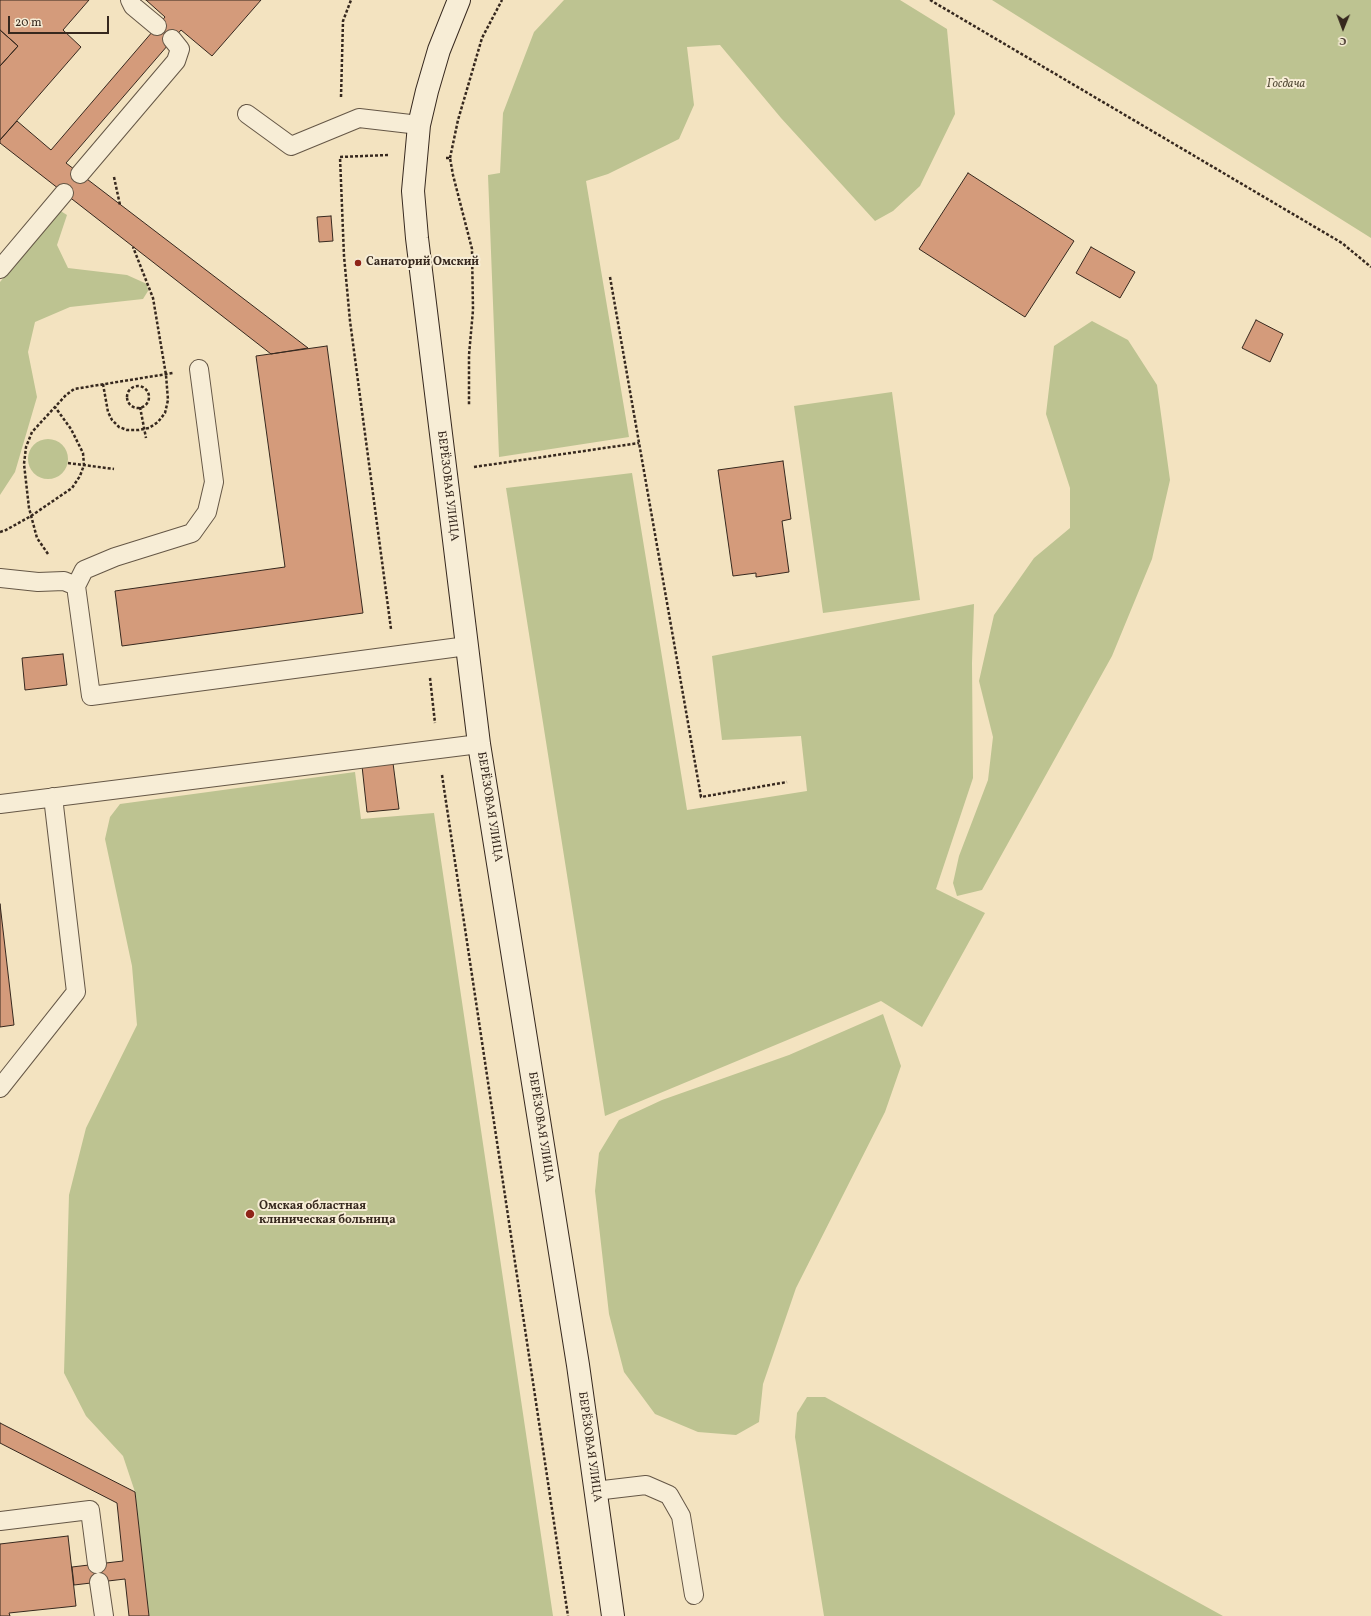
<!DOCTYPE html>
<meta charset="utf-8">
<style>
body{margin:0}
#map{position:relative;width:1371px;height:1616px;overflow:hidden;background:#f3e3c0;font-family:Vollkorn,serif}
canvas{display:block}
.north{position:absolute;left:1323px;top:8px;width:40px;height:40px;-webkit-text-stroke:3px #f7edd6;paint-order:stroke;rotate:181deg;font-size:11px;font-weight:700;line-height:16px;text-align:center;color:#36281e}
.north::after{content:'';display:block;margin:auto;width:14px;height:18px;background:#36281e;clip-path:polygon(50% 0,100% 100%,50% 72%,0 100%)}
.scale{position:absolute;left:8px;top:16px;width:101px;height:18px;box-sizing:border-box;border:2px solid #36281e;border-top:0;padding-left:5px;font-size:12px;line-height:14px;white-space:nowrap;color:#36281e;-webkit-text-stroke:3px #f7edd6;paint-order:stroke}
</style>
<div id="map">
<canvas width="1371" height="1616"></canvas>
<div class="north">С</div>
<div class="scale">20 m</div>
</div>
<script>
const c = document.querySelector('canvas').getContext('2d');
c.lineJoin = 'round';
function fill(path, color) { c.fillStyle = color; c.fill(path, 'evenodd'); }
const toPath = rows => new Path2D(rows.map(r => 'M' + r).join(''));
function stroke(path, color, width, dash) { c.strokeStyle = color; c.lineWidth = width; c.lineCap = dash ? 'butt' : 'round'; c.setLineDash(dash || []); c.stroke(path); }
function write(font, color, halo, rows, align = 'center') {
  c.font = font + ' Vollkorn,serif'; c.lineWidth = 4; c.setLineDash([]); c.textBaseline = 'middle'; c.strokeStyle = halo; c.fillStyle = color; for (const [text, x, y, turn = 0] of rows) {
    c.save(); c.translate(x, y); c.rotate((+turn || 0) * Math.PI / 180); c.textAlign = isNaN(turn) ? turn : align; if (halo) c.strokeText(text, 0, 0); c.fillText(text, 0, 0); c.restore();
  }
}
fill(toPath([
 [564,0,900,0,947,29,955,114,920,186,893,211,875,221,781,118,720,45,687,47,694,105,679,139,608,174,586,181,629,437,499,457,488,175,500,173,503,113,534,32],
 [992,0,1371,0,1371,238],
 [59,210,67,215,57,245,68,268,127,275,147,284,148,291,143,299,70,307,35,322,28,352,37,397,15,472,0,495,0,282],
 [1092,321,1128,340,1157,385,1170,480,1152,559,1112,656,982,890,957,896,953,883,959,856,988,780,993,737,979,681,994,615,1034,558,1070,528,1070,488,1046,414,1054,346],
 [892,392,920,600,823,613,794,406],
 '28 459a20 20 0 1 1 40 0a20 20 0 1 1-40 0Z',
 [632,473,687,810,807,791,801,736,722,740,712,656,974,604,972,663,973,778,936,889,985,913,922,1027,881,1001,605,1116,506,488],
 [355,772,361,819,434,813,553,1616,149,1616,135,1492,123,1456,86,1416,64,1373,69,1195,86,1128,137,1025,132,966,105,839,110,817,120,804],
 [883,1014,901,1066,885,1112,796,1288,763,1384,759,1422,736,1435,698,1432,655,1414,624,1372,609,1314,595,1191,599,1153,619,1120,662,1100,789,1055],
 [807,1397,825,1397,1223,1616,824,1616,795,1437,797,1413]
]), '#bdc391');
const building = toPath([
 [0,0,89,0,63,30,81,47,0,140,0,66,18,46,0,30,0,0],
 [146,0,261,0,212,56,181,30,66,163,308,348,271,354,0,143,0,140,17,121,51,150,165,17,146,0],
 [0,30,18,46,0,66,0,30],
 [968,173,1074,241,1025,317,919,249,968,173],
 [331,216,333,241,319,242,317,217,331,216],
 [1091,247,1135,272,1120,298,1076,273,1091,247],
 [1256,320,1283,334,1270,362,1242,348,1256,320],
 [327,346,363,613,122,646,115,591,285,567,256,356,327,346],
 [783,461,791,519,782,521,789,572,756,577,756,573,733,576,718,470,783,461],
 [63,654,67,685,25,690,22,658,63,654],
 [393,763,399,809,367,812,362,766,393,763],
 [0,904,14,1025,0,1027,0,904],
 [0,1423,135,1492,149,1616,129,1616,125,1579,74,1585,72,1567,123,1561,117,1503,0,1443,0,1423],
 [68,1536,76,1606,9,1613,10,1616,0,1616,0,1544,68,1536]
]);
fill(building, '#d49b7b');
stroke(building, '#36281e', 1);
const lane = toPath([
 [130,0,133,6,157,26],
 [247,114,291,146,359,118,419,125],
 [80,174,176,61,180,49,172,39],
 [0,269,64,193],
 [199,369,214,482,207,512,192,533,115,557,84,570,76,586,91,696,467,646],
 [0,578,38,582,64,581,76,586],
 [0,804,479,744],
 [0,1088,76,992,53,797],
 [595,1491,646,1485,669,1495,681,1516,694,1595],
 [0,1521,90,1510,97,1564],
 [99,1582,104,1616]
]);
const secondary = toPath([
 [459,0,439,50,427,91,419,125,413,191,417,238,479,744,578,1365,613,1616]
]);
stroke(lane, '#655746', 20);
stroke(secondary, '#36281e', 24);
stroke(toPath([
 [930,0,1342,243,1371,267],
 [341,97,343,21,351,0],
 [388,155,340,157,344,256,350,321,391,629],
 [446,158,450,158,453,175,472,249,473,310,469,355,469,406],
 [450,158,458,120,482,38,502,0],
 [114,177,120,205],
 [610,277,701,797,787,782],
 [103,384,108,412,112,420,119,427,127,430,139,430,149,428,158,422,165,413,168,400,166,375,153,298,133,247],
 '127 397a11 11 0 1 1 22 0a11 11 0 1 1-22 0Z',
 [140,407,146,438],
 [68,463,114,469],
 [474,467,639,443],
 [0,532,6,530,31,516,72,488,80,476,84,465,83,453,71,429,55,407],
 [48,554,37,538,29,508,24,464,26,447,32,432,66,395,74,389,173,373],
 [430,678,435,723],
 [442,775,568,1616]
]), '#36281e', 2.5, [3, 2]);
stroke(lane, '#f7edd6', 18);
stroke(secondary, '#f7edd6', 22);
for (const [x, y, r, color] of [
 [358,263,4,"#8f2418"],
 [250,1214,5,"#8f2418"]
]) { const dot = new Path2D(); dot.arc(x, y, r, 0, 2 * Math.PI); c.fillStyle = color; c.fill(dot); stroke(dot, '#f7edd6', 1.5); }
write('italic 12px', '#584f3b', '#f7edd6', [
 ["Госдача",1286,85]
]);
write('bold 12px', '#36281e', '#f7edd6', [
 ["Санаторий Омский",366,263],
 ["Омская областная",259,1207],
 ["клиническая больница",259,1221]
], 'left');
write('12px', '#36281e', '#f7edd6', [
 ["БЕРЁЗОВАЯ УЛИЦА",447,486,83],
 ["БЕРЁЗОВАЯ УЛИЦА",489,807,81],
 ["БЕРЁЗОВАЯ УЛИЦА",540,1127,81],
 ["БЕРЁЗОВАЯ УЛИЦА",589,1447,82]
]);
</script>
